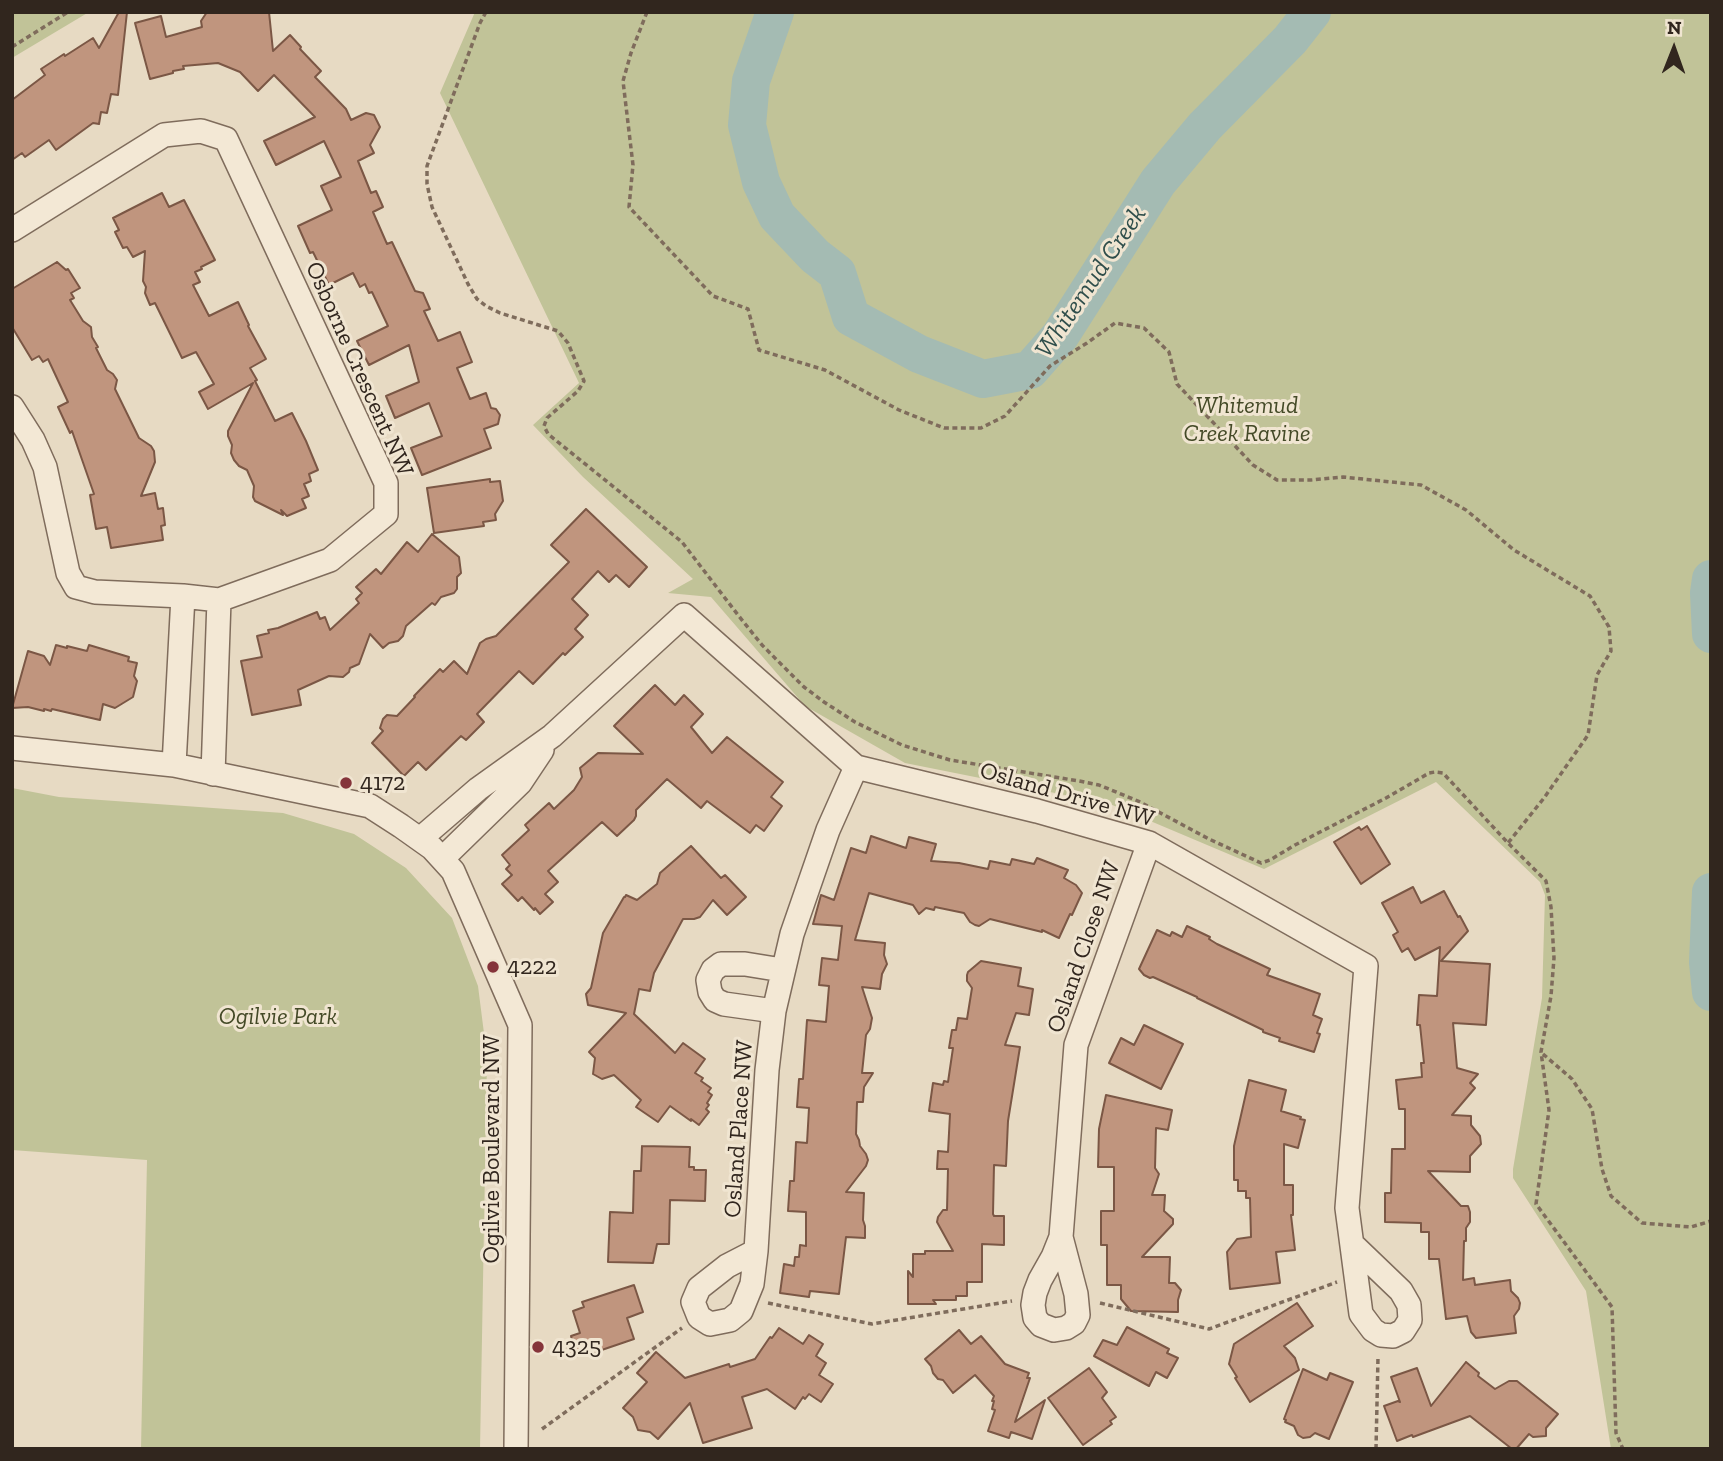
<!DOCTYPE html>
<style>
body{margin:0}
#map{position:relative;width:1723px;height:1461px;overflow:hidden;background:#e7dac3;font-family:"Zilla Slab",serif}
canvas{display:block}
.frame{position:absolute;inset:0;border:14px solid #31261e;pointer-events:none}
.north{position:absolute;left:1639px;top:14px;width:70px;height:70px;-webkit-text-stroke:5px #f0e5d1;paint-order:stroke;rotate:1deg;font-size:19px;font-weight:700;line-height:28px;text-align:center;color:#31261e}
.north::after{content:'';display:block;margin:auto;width:24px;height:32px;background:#31261e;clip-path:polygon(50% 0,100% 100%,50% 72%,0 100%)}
</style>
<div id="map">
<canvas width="1723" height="1461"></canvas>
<div class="frame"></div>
<div class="north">N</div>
</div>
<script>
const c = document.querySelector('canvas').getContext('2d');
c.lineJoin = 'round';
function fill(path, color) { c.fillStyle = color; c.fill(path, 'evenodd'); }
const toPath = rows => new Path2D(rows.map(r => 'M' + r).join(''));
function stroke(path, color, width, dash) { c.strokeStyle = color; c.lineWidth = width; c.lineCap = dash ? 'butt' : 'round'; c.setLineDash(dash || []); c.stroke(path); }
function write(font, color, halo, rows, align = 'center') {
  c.font = font + ' "Zilla Slab",serif'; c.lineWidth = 6; c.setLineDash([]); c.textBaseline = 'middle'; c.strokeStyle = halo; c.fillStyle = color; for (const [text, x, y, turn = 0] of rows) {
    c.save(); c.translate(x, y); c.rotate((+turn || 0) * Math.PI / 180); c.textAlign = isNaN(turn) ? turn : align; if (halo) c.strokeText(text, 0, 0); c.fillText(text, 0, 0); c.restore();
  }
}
fill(toPath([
 [12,12,89,12,12,58],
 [475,12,1711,12,1711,1449,1611,1449,1586,1291,1513,1178,1513,1169,1542,998,1545,895,1540,882,1436,782,1264,869,1110,804,905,763,805,706,711,597,668,593,693,579,583,477,533,425,579,383,440,93],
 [12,788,59,797,283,813,354,834,406,868,452,918,478,986,487,1057,480,1449,141,1449,147,1160,12,1150]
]), '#c1c398');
stroke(toPath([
 [775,12,751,81,747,125,761,182,777,216,815,256,837,273,851,317,919,354,983,379,1030,370,1060,336,1158,182,1205,126,1290,40,1312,12],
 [1711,579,1709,593,1711,634],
 [1711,892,1708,962,1711,992]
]), '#a4bbb3', 38);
const building = toPath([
 [119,12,127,12,118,95,111,94,107,113,101,112,99,124,93,123,56,150,49,140,25,157,22,153,12,160,12,100,45,75,41,69,64,54,65,56,93,38,99,48,119,12],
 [207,12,269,12,273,51,290,35,301,47,300,49,321,71,315,77,346,109,351,120,366,113,374,115,380,127,370,145,374,153,358,161,371,193,376,191,383,207,373,212,387,244,392,242,415,291,423,293,430,309,424,311,438,341,460,332,472,362,457,368,470,399,486,393,491,408,496,409,500,415,498,424,484,429,491,448,422,475,411,448,442,436,429,403,395,418,386,396,419,382,409,345,369,365,357,341,388,326,372,292,369,293,365,284,360,287,353,273,329,285,313,252,310,253,298,226,332,210,321,186,341,177,324,141,276,165,264,141,315,117,274,75,258,91,240,72,218,63,183,66,184,69,173,71,173,73,150,79,135,23,161,16,166,37,202,27,201,21,207,12],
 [162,193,169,207,184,200,215,260,201,267,202,269,195,272,200,282,193,285,209,316,238,302,249,325,248,326,266,359,250,368,257,380,255,381,275,421,292,413,306,441,318,470,309,474,311,481,304,484,309,496,302,499,306,508,287,516,281,510,283,515,255,501,253,497,254,486,247,470,239,466,234,460,231,453,232,445,228,436,228,431,253,383,208,409,199,392,214,384,196,352,182,358,155,303,150,305,145,293,146,287,143,281,145,251,133,257,127,247,123,248,115,232,119,230,113,218,162,193],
 [57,262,66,270,68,269,80,288,71,293,74,298,70,300,83,321,91,327,92,337,98,347,96,348,107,370,113,374,117,380,115,389,139,438,151,446,154,451,155,462,141,496,155,493,158,509,163,508,165,525,161,526,163,540,111,548,107,527,96,529,90,495,94,494,72,431,70,433,58,407,68,402,48,359,43,362,39,356,32,360,12,327,12,289,57,262],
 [490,479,490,482,500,481,503,501,495,514,496,520,483,522,484,526,434,533,427,488,490,479],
 [586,509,647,567,629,587,616,575,609,582,598,571,572,599,588,615,575,629,583,637,565,655,563,653,533,684,519,671,477,714,484,722,466,740,461,736,426,770,418,762,404,776,372,743,383,731,380,728,383,719,387,715,397,716,415,697,414,696,440,669,443,672,454,661,467,674,480,643,486,639,496,636,569,562,551,545,586,509],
 [432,534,459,557,461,573,457,577,457,589,454,593,441,597,435,605,432,603,406,626,403,636,398,641,389,643,383,648,370,634,359,664,350,668,349,672,343,677,329,676,298,690,301,705,252,715,241,661,262,657,257,636,269,633,268,630,278,628,317,612,320,619,325,617,330,630,359,603,356,599,362,593,356,587,376,569,381,574,407,542,418,552,432,534],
 [56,645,67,648,67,646,87,651,89,645,129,657,128,661,137,663,134,676,137,681,133,697,115,708,103,704,100,720,52,709,51,711,44,709,44,711,28,707,12,708,28,651,44,656,50,665,56,645],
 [655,685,675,705,684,695,703,714,691,727,712,753,727,737,783,782,771,797,782,806,764,831,756,825,750,833,707,801,701,808,667,779,636,810,636,816,634,820,617,836,602,822,548,871,558,882,545,894,553,902,540,914,535,908,534,910,522,897,518,901,502,884,512,875,506,869,510,865,502,855,529,830,525,825,549,803,554,809,574,790,582,777,580,768,598,753,643,754,614,726,655,685],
 [1367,826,1390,864,1361,884,1334,842,1359,827,1361,830,1367,826],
 [871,836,906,848,909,837,936,844,931,861,959,863,988,869,990,861,1010,865,1012,859,1034,864,1037,858,1068,870,1064,878,1076,885,1082,893,1072,915,1070,914,1059,938,1042,930,1042,932,990,919,979,926,975,925,970,922,964,913,935,907,934,910,926,908,919,914,913,905,869,893,855,940,885,943,884,955,887,964,882,974,880,989,862,987,872,1018,870,1029,866,1035,862,1073,873,1073,864,1087,863,1102,857,1102,856,1134,859,1140,860,1146,866,1154,868,1160,866,1166,846,1192,864,1193,863,1220,865,1226,865,1238,846,1237,839,1294,810,1291,809,1297,780,1293,784,1264,794,1266,795,1257,799,1257,800,1245,806,1246,806,1212,788,1211,790,1181,794,1181,796,1142,807,1143,809,1108,797,1107,799,1079,803,1079,807,1020,826,1022,829,986,819,985,822,958,838,960,842,926,813,924,821,895,834,900,851,848,866,853,871,836],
 [691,846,721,878,725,875,746,897,727,915,713,900,700,917,694,919,683,919,654,973,650,991,639,989,634,1014,675,1053,683,1043,705,1059,695,1073,703,1078,701,1081,711,1088,708,1092,712,1095,707,1103,709,1105,706,1109,709,1112,699,1125,691,1119,691,1121,670,1106,658,1122,636,1107,641,1100,614,1075,602,1079,593,1074,595,1058,589,1052,626,1013,588,1005,586,994,591,988,603,933,624,897,625,897,626,895,637,900,657,884,660,873,691,846],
 [1413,887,1421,903,1444,891,1458,917,1460,916,1468,931,1441,961,1490,964,1486,1025,1453,1023,1457,1068,1478,1074,1470,1083,1475,1088,1452,1115,1471,1116,1471,1125,1480,1136,1481,1144,1470,1156,1470,1172,1428,1171,1461,1206,1468,1206,1470,1212,1470,1222,1466,1228,1466,1241,1464,1241,1463,1280,1474,1278,1475,1285,1510,1280,1511,1291,1518,1298,1520,1303,1519,1309,1514,1316,1516,1333,1476,1338,1471,1332,1467,1316,1446,1319,1439,1259,1429,1259,1429,1232,1421,1232,1421,1223,1385,1222,1385,1193,1391,1193,1392,1149,1405,1149,1405,1109,1399,1109,1396,1080,1422,1077,1421,1063,1424,1063,1420,1025,1417,1025,1419,995,1437,996,1440,947,1415,960,1408,948,1402,952,1393,935,1398,932,1382,903,1413,887],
 [1187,926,1210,937,1209,939,1217,944,1270,969,1267,975,1320,994,1313,1015,1322,1019,1317,1033,1320,1034,1314,1052,1279,1041,1280,1038,1263,1032,1263,1030,1197,998,1197,997,1153,977,1150,978,1144,975,1139,969,1157,930,1170,936,1172,932,1182,937,1187,926],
 [981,961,1021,968,1018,986,1033,989,1029,1015,1016,1013,1005,1045,1020,1047,1008,1121,1006,1166,994,1165,993,1214,994,1216,1004,1216,1004,1245,982,1244,982,1282,967,1282,967,1296,956,1296,956,1300,933,1300,936,1304,908,1304,908,1271,913,1277,913,1254,925,1254,925,1251,953,1251,937,1222,938,1217,943,1210,947,1210,948,1169,937,1169,938,1151,948,1152,950,1114,929,1111,933,1083,943,1085,944,1081,948,1082,953,1048,949,1048,952,1030,956,1030,958,1018,967,1019,972,988,967,981,967,975,968,972,981,961],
 [1144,1025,1183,1044,1161,1089,1109,1063,1121,1038,1134,1045,1144,1025],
 [1249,1080,1286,1090,1281,1111,1301,1117,1300,1119,1305,1120,1298,1148,1284,1144,1284,1185,1293,1185,1293,1215,1291,1215,1295,1250,1276,1252,1280,1283,1230,1289,1227,1252,1237,1239,1251,1237,1250,1198,1246,1198,1246,1191,1238,1191,1238,1180,1234,1180,1234,1146,1249,1080],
 [1106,1095,1172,1110,1168,1130,1156,1128,1155,1168,1159,1174,1152,1195,1165,1195,1164,1211,1173,1219,1173,1224,1142,1257,1170,1257,1169,1283,1175,1283,1181,1290,1178,1300,1178,1312,1131,1311,1121,1299,1121,1285,1107,1285,1107,1245,1101,1245,1101,1211,1114,1211,1114,1167,1098,1167,1099,1129,1106,1095],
 [642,1146,690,1147,689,1167,694,1167,694,1170,706,1170,705,1201,670,1200,669,1244,657,1244,653,1263,608,1262,610,1212,633,1213,634,1171,641,1171,642,1146],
 [634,1285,643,1312,627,1318,634,1339,587,1355,587,1353,571,1358,565,1342,572,1340,571,1336,580,1333,573,1311,584,1307,582,1302,634,1285],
 [1297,1303,1313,1326,1284,1346,1295,1358,1299,1370,1250,1402,1235,1378,1237,1377,1229,1364,1234,1344,1297,1303],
 [1127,1327,1169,1349,1167,1353,1178,1358,1167,1378,1156,1372,1149,1386,1094,1356,1103,1340,1117,1345,1127,1327],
 [779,1328,803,1344,809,1335,823,1344,816,1356,826,1363,819,1375,833,1384,821,1402,809,1394,805,1399,803,1397,795,1409,767,1389,742,1397,752,1428,703,1443,690,1403,658,1439,650,1432,638,1430,633,1417,623,1408,647,1382,637,1373,656,1352,685,1378,729,1364,730,1367,755,1359,770,1337,772,1338,779,1328],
 [959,1330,971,1344,981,1336,1005,1364,1029,1373,1027,1378,1030,1378,1015,1422,1045,1400,1032,1439,1011,1432,1009,1438,988,1431,995,1410,992,1409,994,1401,992,1401,994,1396,975,1375,953,1393,943,1380,938,1379,933,1373,931,1366,925,1359,959,1330],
 [1466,1362,1479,1373,1478,1376,1495,1389,1509,1381,1517,1381,1558,1414,1546,1428,1546,1436,1533,1437,1529,1434,1516,1449,1512,1449,1470,1416,1413,1437,1412,1435,1397,1441,1384,1406,1398,1401,1400,1402,1391,1377,1417,1368,1431,1406,1466,1362],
 [1089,1368,1107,1392,1102,1398,1116,1417,1110,1421,1112,1424,1083,1445,1048,1398,1089,1368],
 [1303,1369,1327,1380,1330,1373,1353,1382,1329,1439,1315,1433,1310,1437,1303,1438,1298,1435,1294,1426,1285,1422,1286,1420,1284,1419,1303,1369]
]);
fill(building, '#c0957e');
stroke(building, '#7b5745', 2);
const minor = toPath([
 [12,230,164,135,201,131,226,139,386,483,386,514,330,560,219,600,183,596,95,592,76,587,68,573,45,467,33,440,12,407],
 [12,748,174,765,370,806,401,826,432,848,453,871,520,1025,516,1449],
 [174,765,183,596],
 [213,774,219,600],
 [420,839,478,789,552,736,684,615,856,767,1037,811,1149,843,1366,966,1347,1208,1361,1314,1373,1330,1381,1335,1393,1336,1403,1331,1410,1320,1409,1305,1401,1291,1352,1244],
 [442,859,520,783,542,750],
 [774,1011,724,1004,715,1000,710,992,708,980,713,970,721,964,745,964,782,970],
 [1061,1237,1076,1294,1078,1315,1074,1323,1066,1328,1054,1330,1041,1325,1035,1318,1033,1305,1035,1293,1040,1280,1053,1257,1061,1237,1076,1045,1149,843],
 [756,1251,727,1266,699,1288,693,1302,699,1317,710,1324,730,1320,741,1311,752,1284,756,1251,767,1070,774,1011,792,934,828,830,856,767]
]);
stroke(minor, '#7f6c5c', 26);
stroke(toPath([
 [486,12,480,23,427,166,427,184,432,207,468,284,477,299,486,306,500,313,558,331,568,343,584,381,578,391,547,418,544,426,548,434,682,542,738,615,762,645,804,687,824,702,855,722,902,745,950,760,1079,781,1099,785,1138,801,1209,839,1261,863,1270,860,1295,845,1386,798,1429,773,1435,772,1443,773,1508,843,1546,881,1551,907,1554,958,1551,996,1541,1052,1549,1110,1536,1204,1612,1307,1616,1433,1623,1449],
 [647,12,631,53,623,81,633,165,629,207,713,296,748,309,759,350,825,370,899,410,944,428,981,428,1005,416,1050,366,1087,343,1115,323,1144,328,1169,352,1177,384,1253,465,1277,480,1311,480,1343,477,1421,485,1466,510,1514,550,1590,596,1609,627,1611,651,1597,675,1588,735,1544,798,1508,843],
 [12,47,68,12],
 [1543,1054,1572,1079,1592,1109,1602,1169,1611,1196,1642,1223,1691,1227,1711,1221],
 [768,1303,872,1324,1012,1301],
 [1100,1303,1209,1329,1337,1282],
 [542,1429,682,1328],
 [1376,1449,1378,1357]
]), '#7f6c5c', 3.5, [5, 3.5]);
stroke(minor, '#f3e8d5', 23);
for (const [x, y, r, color] of [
 [346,783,7,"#85343a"],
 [493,967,7,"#85343a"],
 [538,1347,7,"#85343a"]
]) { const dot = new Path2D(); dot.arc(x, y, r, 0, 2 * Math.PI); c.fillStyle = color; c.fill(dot); stroke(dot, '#f0e5d1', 2.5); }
write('24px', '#31261e', '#f0e5d1', [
 ["Osborne Crescent NW",359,369,66],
 ["Osland Drive NW",1067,795,16],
 ["Osland Close NW",1084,947,-71],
 ["Osland Place NW",739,1129,-86],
 ["Ogilvie Boulevard NW",492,1149,-90]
]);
write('italic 24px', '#444a27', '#f0e5d1', [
 ["Whitemud",1247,406],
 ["Creek Ravine",1247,434],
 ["Ogilvie Park",278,1017]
]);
write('24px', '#31261e', '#f0e5d1', [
 ["4172",360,783],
 ["4222",507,967],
 ["4325",552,1347]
], 'left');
write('italic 26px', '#2f4e4b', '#f0e5d1', [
 ["Whitemud Creek",1091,282,-56]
]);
</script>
